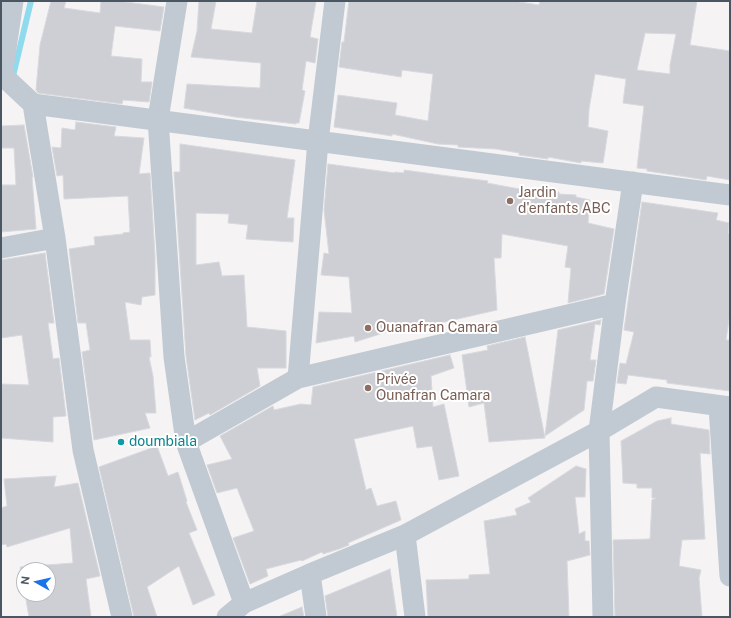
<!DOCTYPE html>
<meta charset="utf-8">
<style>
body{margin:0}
#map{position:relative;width:731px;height:618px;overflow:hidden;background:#f5f3f3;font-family:"Public Sans",sans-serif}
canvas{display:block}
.frame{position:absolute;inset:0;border:2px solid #4a5661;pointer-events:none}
.north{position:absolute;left:16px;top:562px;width:40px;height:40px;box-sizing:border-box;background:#fff;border:1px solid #b7bbc0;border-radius:50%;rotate:278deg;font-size:11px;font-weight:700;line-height:16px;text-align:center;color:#4a5661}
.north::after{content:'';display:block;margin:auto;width:14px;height:18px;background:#1a73e8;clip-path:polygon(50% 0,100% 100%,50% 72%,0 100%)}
</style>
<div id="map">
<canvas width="731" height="618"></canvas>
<div class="frame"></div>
<div class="north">N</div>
</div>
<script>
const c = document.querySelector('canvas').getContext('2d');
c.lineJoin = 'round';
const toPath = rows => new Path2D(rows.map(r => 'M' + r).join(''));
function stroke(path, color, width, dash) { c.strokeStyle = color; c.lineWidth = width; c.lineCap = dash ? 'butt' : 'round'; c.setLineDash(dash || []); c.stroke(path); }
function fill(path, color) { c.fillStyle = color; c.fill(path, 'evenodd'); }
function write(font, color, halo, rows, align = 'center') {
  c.font = font + ' "Public Sans",sans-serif'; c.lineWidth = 4; c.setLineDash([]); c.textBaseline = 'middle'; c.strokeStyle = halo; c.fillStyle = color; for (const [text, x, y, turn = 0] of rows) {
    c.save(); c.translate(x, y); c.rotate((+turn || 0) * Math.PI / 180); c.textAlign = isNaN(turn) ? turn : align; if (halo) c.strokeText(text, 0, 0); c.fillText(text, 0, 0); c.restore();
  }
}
stroke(toPath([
 [10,77,13,76,31,1]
]), '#90daee', 6);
const building = toPath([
 [51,1,66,1,64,8,100,13,101,1,118,1,164,7,160,31,115,26,111,56,142,59,141,82,152,82,149,102,123,100,122,104,38,93,36,90,40,45,51,1],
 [199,1,216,1,211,29,252,33,257,1,316,1,310,37,318,39,315,63,306,61,302,90,305,91,299,123,296,123,296,124,235,117,184,108,187,84,260,88,261,63,191,57,197,31,199,1],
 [349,1,513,1,539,5,540,1,697,1,690,45,730,51,730,180,707,176,706,180,687,177,647,171,647,169,637,168,644,106,623,103,626,79,595,74,589,109,588,127,608,131,603,163,581,161,581,163,548,157,548,159,519,155,519,153,496,149,458,147,458,145,438,144,392,134,392,136,334,127,338,95,397,103,395,115,428,121,433,74,402,70,401,77,339,67,342,42,344,42,349,1],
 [645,33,676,34,670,65,670,74,637,70,645,33],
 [76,122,116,127,114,136,144,138,139,174,150,173,155,256,155,295,142,297,141,305,125,302,130,340,150,340,151,357,149,357,153,376,156,413,145,413,150,428,94,440,82,352,90,350,86,323,78,323,69,249,95,245,94,237,123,234,123,233,130,232,128,196,64,199,63,175,57,176,52,147,61,148,62,128,75,130,76,122],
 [24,125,33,177,32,177,36,229,1,232,1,185,16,185,14,148,1,148,1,126,24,125],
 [180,144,295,160,287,218,294,218,293,242,246,239,248,225,228,223,229,214,196,213,196,265,219,262,222,276,244,275,247,327,286,331,286,368,257,368,260,386,210,415,209,413,195,420,186,356,174,172,180,172,180,144],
 [328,164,395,173,395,172,404,173,404,170,448,176,488,181,487,183,525,190,525,191,559,192,559,194,576,195,576,197,590,200,588,223,614,229,604,294,568,303,571,268,565,267,568,246,502,234,501,258,494,258,497,310,396,333,396,329,355,342,354,336,316,343,319,312,352,313,349,277,321,275,324,253,329,254,324,210,328,164],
 [642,202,718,213,716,220,729,223,728,233,730,234,730,313,726,340,730,340,730,391,667,383,667,380,628,375,626,384,617,383,620,363,626,364,634,332,624,330,642,202],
 [45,253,54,323,48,323,53,359,59,358,66,416,53,417,53,442,1,438,1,384,29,385,22,335,1,338,1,260,45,253],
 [601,320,600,325,595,324,590,360,596,360,593,381,587,381,584,410,545,436,558,330,601,320],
 [525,337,545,438,489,442,484,403,469,407,462,355,488,350,487,346,525,337],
 [450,355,454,368,431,376,433,407,444,404,459,476,439,480,432,446,417,448,413,426,354,439,366,490,371,488,377,506,396,501,401,520,348,543,349,545,339,549,323,554,322,552,302,561,301,560,266,569,268,576,250,584,233,538,254,531,237,488,217,493,207,465,232,459,220,436,273,406,274,410,301,404,311,405,313,387,450,355],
 [671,418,671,424,709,430,710,454,700,453,705,539,682,540,679,566,701,570,699,578,702,617,615,617,613,540,650,539,652,500,656,498,652,498,652,488,637,488,637,484,623,483,621,441,657,421,671,418],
 [157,446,168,476,178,472,187,501,186,502,197,530,189,533,215,595,193,605,179,566,147,587,157,617,134,617,99,467,157,446],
 [576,466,586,469,585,497,575,497,579,534,585,531,585,541,589,541,590,555,567,561,569,617,428,617,426,580,469,579,469,575,490,574,484,521,517,515,515,509,531,502,528,498,576,466],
 [56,476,54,487,78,483,100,576,86,579,91,617,29,617,25,594,48,594,48,570,24,570,24,589,20,567,73,563,70,528,7,547,6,544,1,545,1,508,7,506,4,479,56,476],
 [390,569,397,617,328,617,325,596,390,569],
 [302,607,304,617,278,617,302,607]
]);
fill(building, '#cdcfd5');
stroke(building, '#d7d9de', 1);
stroke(toPath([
 [177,1,158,119,174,357,186,442,244,603],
 [2,75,33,104,730,195],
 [2,75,13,1],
 [33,104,55,238,83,450,122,617],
 [1,248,55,238],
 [298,378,318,141,335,1],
 [719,406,730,576],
 [186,442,298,378,615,304],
 [405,535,415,617],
 [310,574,316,617],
 [227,617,244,603,310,574,405,535,599,431,656,397,730,407],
 [603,617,599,431,615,304,633,182]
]), '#c1cad2', 21);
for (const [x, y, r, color] of [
 [510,201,4,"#8d6e63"],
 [368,328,4,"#8d6e63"],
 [368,388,4,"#8d6e63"],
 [121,442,4,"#0f9aa8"]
]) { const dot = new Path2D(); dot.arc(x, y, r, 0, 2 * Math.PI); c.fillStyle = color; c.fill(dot); stroke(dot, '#fff', 1.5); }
write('14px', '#785e54', '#fff', [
 ["Jardin",518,193],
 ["d'enfants ABC",518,209],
 ["Ouanafran Camara",376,328],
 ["Privée",376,380],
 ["Ounafran Camara",376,396]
], 'left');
write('14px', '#0d838f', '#fff', [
 ["doumbiala",129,442]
], 'left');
</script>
